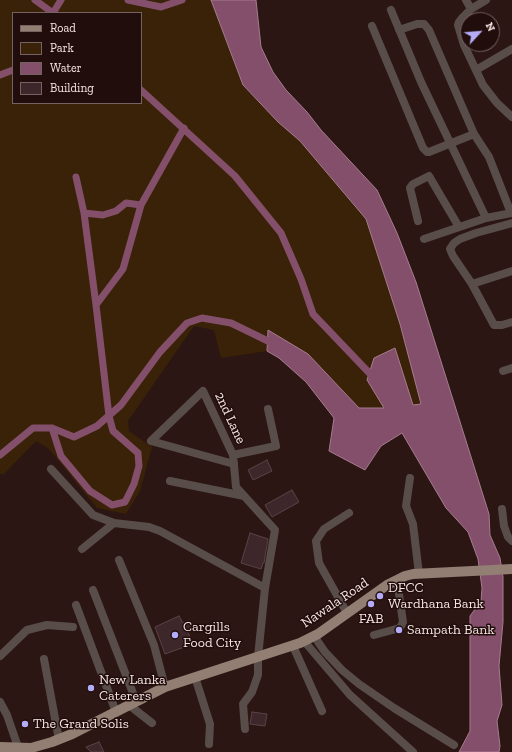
<!DOCTYPE html>
<style>
body{margin:0}
#map{position:relative;width:512px;height:752px;overflow:hidden;background:#2b1613;font-family:"Zilla Slab",serif}
canvas{display:block}
.legend{position:absolute;left:12px;top:12px;width:130px;height:92px;box-sizing:border-box;background:#210d0b;border:1px solid #766361;margin:0;padding:5px 7px;list-style:none;font-size:12px;color:#f5e5e3}
.legend li{display:flex;align-items:center;gap:8px;height:20px}
.legend b{width:20px;border:1px solid #766361}
.north{position:absolute;left:460px;top:12px;width:40px;height:40px;box-sizing:border-box;background:#210d0b;border:1px solid #766361;border-radius:50%;rotate:64deg;font-size:11px;font-weight:700;line-height:16px;text-align:center;color:#f5e5e3}
.north::after{content:'';display:block;margin:auto;width:14px;height:18px;background:#b5acf8;clip-path:polygon(50% 0,100% 100%,50% 72%,0 100%)}
</style>
<div id="map">
<canvas width="512" height="752"></canvas>
<ul class="legend">
<li><b style="height:5px;background:#937e74"></b>Road</li>
<li><b style="height:11px;background:#392207"></b>Park</li>
<li><b style="height:11px;background:#844f6a"></b>Water</li>
<li><b style="height:11px;background:#3e272b"></b>Building</li>
</ul>
<div class="north">N</div>
</div>
<script>
const c = document.querySelector('canvas').getContext('2d');
c.lineJoin = 'round';
function fill(path, color) { c.fillStyle = color; c.fill(path, 'evenodd'); }
const toPath = rows => new Path2D(rows.map(r => 'M' + r).join(''));
function stroke(path, color, width, dash) { c.strokeStyle = color; c.lineWidth = width; c.lineCap = dash ? 'butt' : 'round'; c.setLineDash(dash || []); c.stroke(path); }
function write(font, color, halo, rows, align = 'center') {
  c.font = font + ' "Zilla Slab",serif'; c.lineWidth = 3; c.setLineDash([]); c.textBaseline = 'middle'; c.strokeStyle = halo; c.fillStyle = color; for (const [text, x, y, turn = 0] of rows) {
    c.save(); c.translate(x, y); c.rotate((+turn || 0) * Math.PI / 180); c.textAlign = isNaN(turn) ? turn : align; if (halo) c.strokeText(text, 0, 0); c.fillText(text, 0, 0); c.restore();
  }
}
fill(toPath([
 [0,0,211,0,243,86,278,122,300,141,366,219,400,324,421,404,384,408,359,408,308,354,268,331,267,351,221,358,214,330,194,326,128,421,129,431,152,447,140,491,126,514,97,508,48,448,36,441,4,474,0,474],
 [13,13,141,13,141,103,13,103]
]), '#392207');
const water = toPath([
 [211,0,256,0,261,47,273,72,286,90,307,112,321,130,377,190,397,233,416,282,489,514,490,535,500,558,503,577,503,622,499,666,502,705,497,721,500,746,499,752,459,752,470,731,470,616,481,601,482,588,478,559,468,532,446,508,402,433,381,446,365,470,329,451,334,418,306,382,279,358,267,351,268,330,308,354,359,408,384,408,367,380,374,358,395,348,413,405,421,404,400,324,366,219,300,141,278,122,243,85,211,0]
]);
fill(water, '#844f6a');
stroke(water, '#a67c8e', 1);
stroke(toPath([
 [35,0,53,13],
 [128,0,161,7,182,0],
 [53,13,61,0],
 [0,75,13,70],
 [141,90,235,176,281,233,301,279,313,314,375,379],
 [76,177,84,213,96,305],
 [84,213,103,215,116,211,126,203,141,205],
 [52,428,61,456,90,491,112,505,125,502,134,484,139,466,138,453,113,431,109,416,96,305,123,269,141,205,184,128],
 [0,455,33,428,52,428,74,437,97,426,121,405,160,352,187,323,202,318,231,323,276,345]
]), '#844f6a', 7);
const building = toPath([
 [267,460,272,471,253,480,248,470,267,460],
 [292,490,299,502,272,517,265,505,292,490],
 [250,533,268,539,264,563,263,563,261,569,241,563,250,533],
 [179,616,183,623,189,621,191,629,187,630,193,644,165,654,155,627,179,616],
 [252,712,267,714,265,726,250,724,252,712],
 [99,742,104,752,91,752,86,747,99,742]
]);
fill(building, '#3e272b');
stroke(building, '#5b4246', 1);
stroke(toPath([
 [466,0,471,9,463,17,459,22,458,25,464,45,483,85,497,103,512,117],
 [471,9,486,0],
 [391,10,421,82,486,218],
 [372,26,423,148,427,152,429,152,474,134],
 [399,30,417,24,424,24,429,30,474,134,489,157,511,213],
 [476,70,512,49],
 [418,221,410,188,413,184,429,176,459,227],
 [424,239,486,218,512,213],
 [512,271,472,284,494,325,502,325,512,322],
 [472,284,453,256,450,249,454,243,460,239,476,233,512,223],
 [503,371,512,368],
 [151,441,203,391,233,455,236,487,275,530,265,588,258,657,258,675,252,692,243,704,245,729],
 [151,441,234,464],
 [233,455,276,446,268,409],
 [51,469,93,515,114,523,149,527,160,531,265,588],
 [410,478,406,506,413,524,419,574],
 [170,481,244,496],
 [502,509,504,526,508,537,512,541],
 [82,549,114,523],
 [119,560,154,645,165,687],
 [93,590,136,701],
 [76,605,116,712],
 [347,613,319,563,316,541,324,529,349,513],
 [374,635,400,628,403,622,397,580],
 [314,636,325,652,342,670,359,684,394,708,454,745],
 [304,641,350,695,413,752],
 [293,646,322,711],
 [0,656,27,630,47,625,73,627],
 [44,659,59,740],
 [195,677,210,724,209,744],
 [0,702,7,715,18,747],
 [129,705,152,723]
]), '#584d49', 8);
stroke(toPath([
 [0,747,31,748,52,742,72,734,165,687,300,643,318,634,387,585,405,576,413,574,512,569]
]), '#937e74', 10);
for (const [x, y, r, color] of [
 [380,596,4,"#b5acf8"],
 [371,604,4,"#b5acf8"],
 [399,630,4,"#b5acf8"],
 [175,635,4,"#b5acf8"],
 [91,688,4,"#b5acf8"],
 [25,724,4,"#b5acf8"]
]) { const dot = new Path2D(); dot.arc(x, y, r, 0, 2 * Math.PI); c.fillStyle = color; c.fill(dot); stroke(dot, '#210d0b', 1.5); }
write('14px', '#f5e5e3', '#210d0b', [
 ["2nd Lane",230,418,65],
 ["Nawala Road",335,603,-34]
]);
write('14px', '#f5e5e3', '#210d0b', [
 ["DFCC",388,588],
 ["Wardhana Bank",388,604],
 ["FAB",371,619,"center"],
 ["Cargills",183,627],
 ["Food City",183,643],
 ["Sampath Bank",407,630],
 ["New Lanka",99,680],
 ["Caterers",99,696],
 ["The Grand Solis",33,724]
], 'left');
</script>
